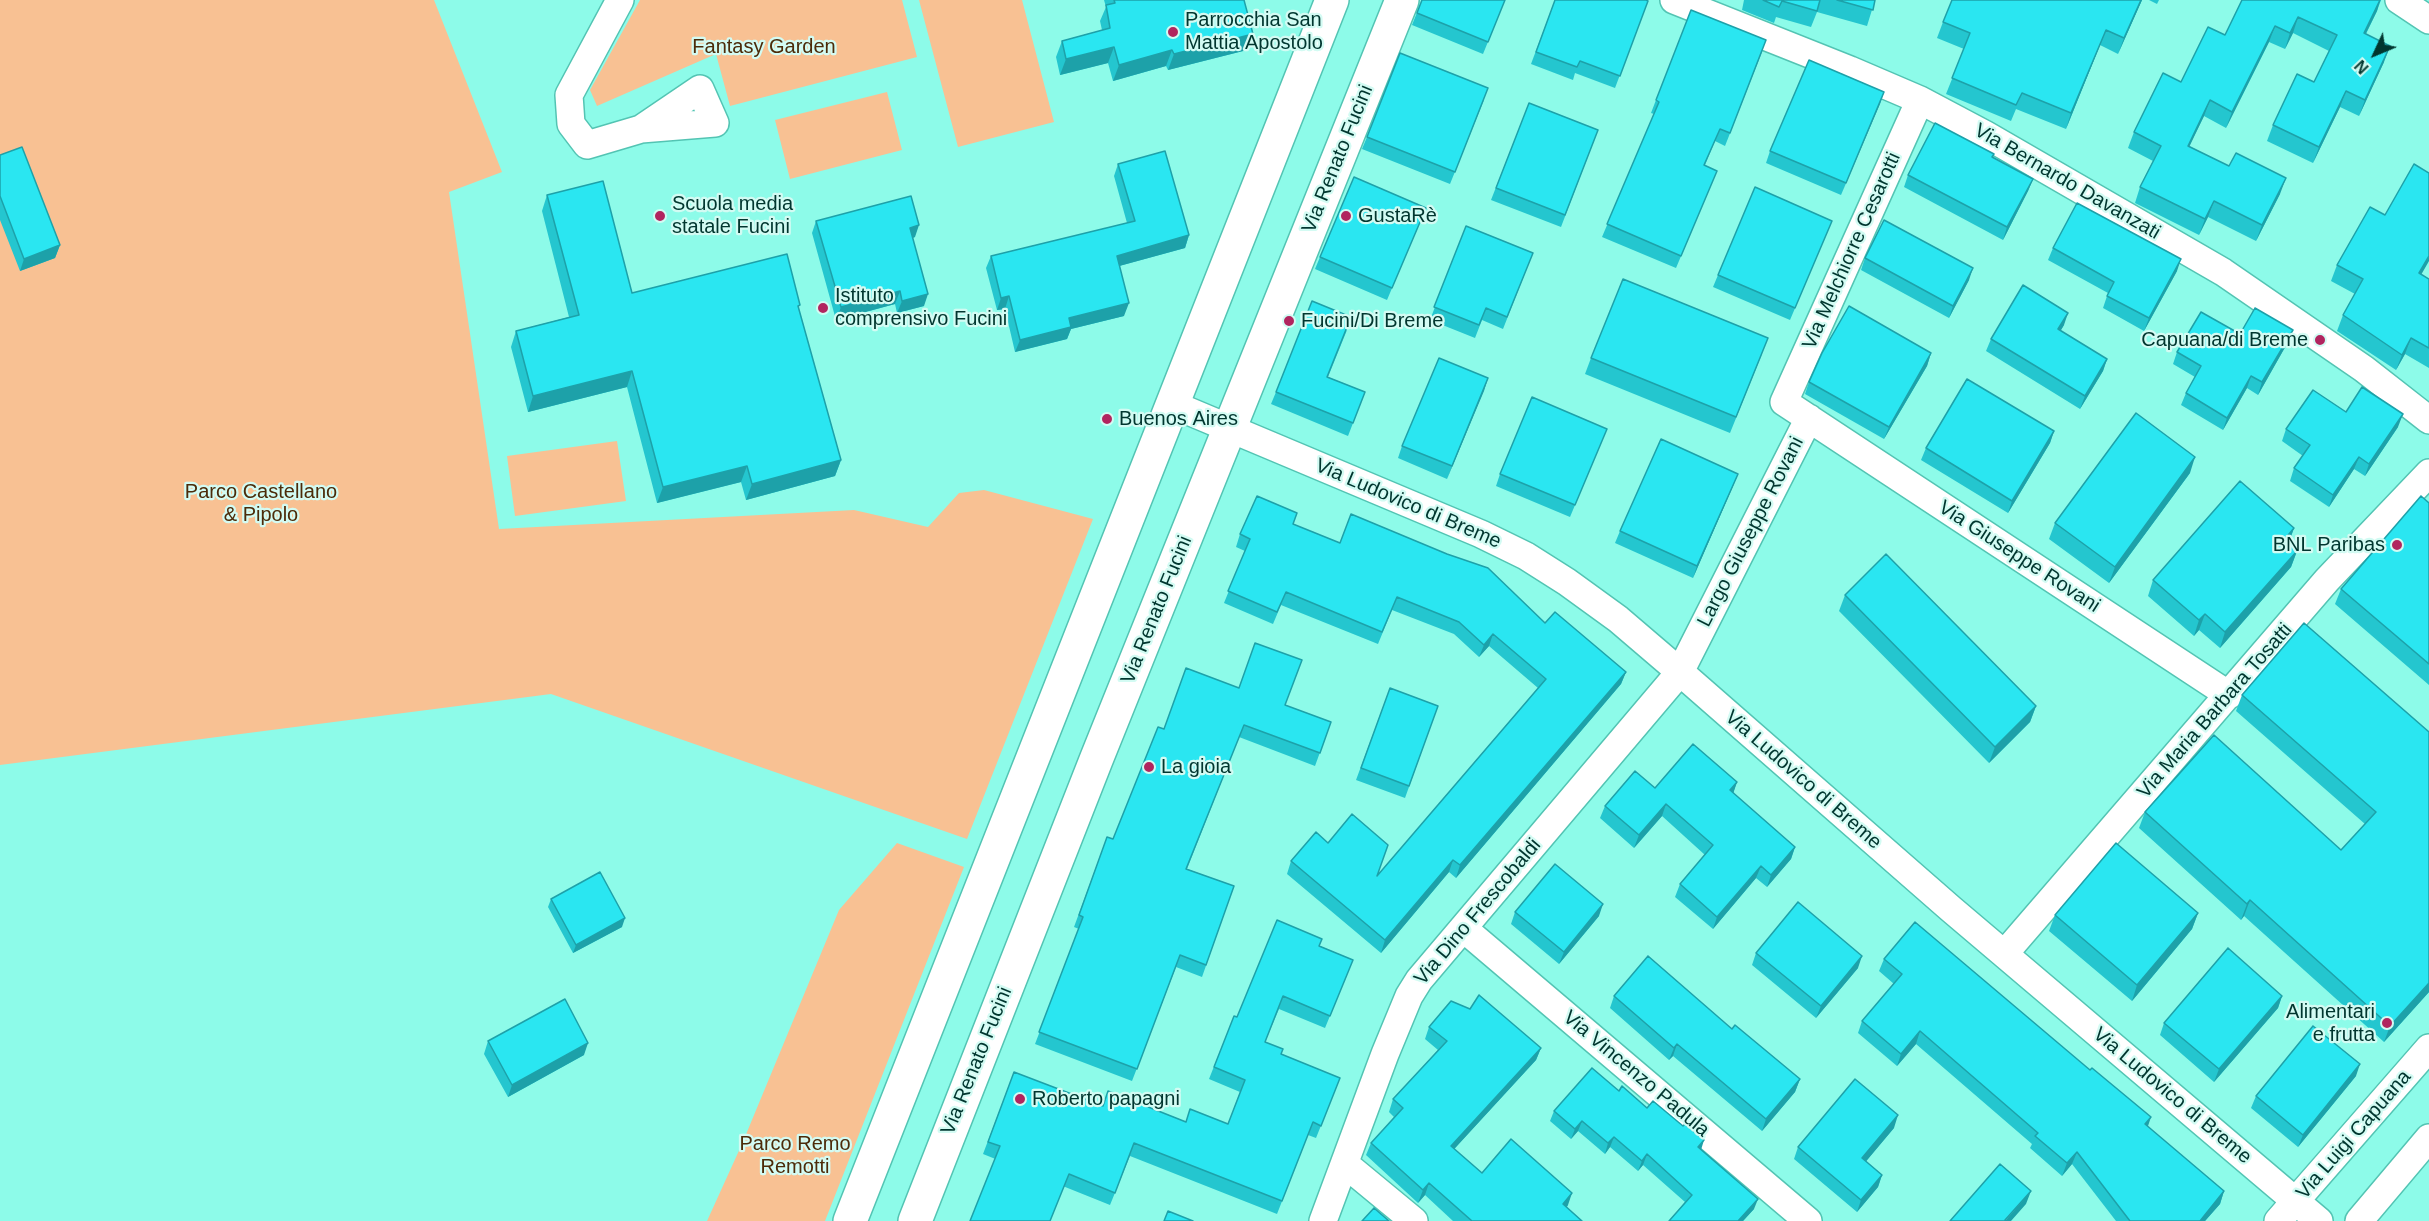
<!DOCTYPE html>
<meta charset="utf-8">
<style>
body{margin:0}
#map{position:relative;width:2429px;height:1221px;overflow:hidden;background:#8dfbe9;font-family:Arial,sans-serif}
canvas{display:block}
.north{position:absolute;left:2345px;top:24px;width:60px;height:60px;-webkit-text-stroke:4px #d3fbf3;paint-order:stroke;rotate:226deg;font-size:16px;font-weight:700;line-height:24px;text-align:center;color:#01362f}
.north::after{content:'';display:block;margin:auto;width:21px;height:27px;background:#01362f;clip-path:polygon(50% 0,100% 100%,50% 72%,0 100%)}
</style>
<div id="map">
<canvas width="2429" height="1221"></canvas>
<div class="north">N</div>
</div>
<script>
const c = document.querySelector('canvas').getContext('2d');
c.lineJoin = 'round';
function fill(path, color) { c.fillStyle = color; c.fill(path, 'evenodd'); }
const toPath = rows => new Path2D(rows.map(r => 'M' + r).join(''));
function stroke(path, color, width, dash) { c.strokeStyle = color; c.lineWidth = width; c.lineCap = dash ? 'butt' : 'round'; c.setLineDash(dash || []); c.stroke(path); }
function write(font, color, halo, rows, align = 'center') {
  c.font = font + ' Arial,sans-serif'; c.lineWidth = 4.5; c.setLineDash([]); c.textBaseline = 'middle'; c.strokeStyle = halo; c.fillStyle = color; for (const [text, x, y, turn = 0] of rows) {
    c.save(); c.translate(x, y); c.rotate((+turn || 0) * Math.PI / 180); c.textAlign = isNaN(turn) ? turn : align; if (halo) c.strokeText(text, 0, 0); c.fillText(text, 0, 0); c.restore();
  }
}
fill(toPath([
 [0,0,434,0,502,172,449,192,499,529,854,510,928,527,959,493,984,490,1093,519,967,839,551,694,0,765],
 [640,0,902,0,917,57,730,106,716,54,597,106,590,90],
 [919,0,1022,0,1054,122,958,147],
 [887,92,902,150,790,179,775,120],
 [617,441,626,501,515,516,507,456],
 [897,843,964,867,825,1221,707,1221,742,1144,839,910]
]), '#f8c193');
const minor = toPath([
 [620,0,569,95,571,124,587,145,641,129,715,123,700,89,641,129],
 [1674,0,1850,70,1920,100,1986,135,2223,272,2364,369,2429,420],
 [2399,0,2429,20],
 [1920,100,1784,402,2229,695],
 [1174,405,1481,534,1526,556,1567,582,1618,619,1680,672,1951,909,2319,1221],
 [1463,928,1808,1221],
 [2005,953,2327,580,2429,473],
 [1345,1164,1414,1221],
 [1323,1221,1385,1054,1409,996,1419,980,1680,672,1809,418],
 [2278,1221,2429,1048],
 [2359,1221,2429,1138]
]);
const major = toPath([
 [850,1221,1332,0],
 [915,1221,1096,760,1402,0]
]);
stroke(minor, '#53c4b3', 30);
stroke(major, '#53c4b3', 36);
stroke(minor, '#fff', 27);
stroke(major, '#fff', 33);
fill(toPath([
 [1104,0,1244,0,1253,34,1247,50,1168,70,1166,66,1113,81,1108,63,1060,75,1056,57,1062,41,1102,30,1100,21,1106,7],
 [1422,0,1505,0,1483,54,1412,25],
 [1555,0,1648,1,1615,88,1575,73,1573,80,1531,64],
 [1744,0,1875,0,1867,26,1817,12,1811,27,1776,17,1774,23,1742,10],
 [2142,0,2118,54,2100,45,2066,129,2016,109,2011,121,1946,94,1964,49,1937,38,1943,22],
 [2149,0,2159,0,2157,4],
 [2242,0,2381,0,2377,11,2366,34,2384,62,2359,116,2340,107,2313,163,2267,141,2273,125,2314,82,2329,51,2293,33,2285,49,2269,42,2226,128,2204,116,2189,146,2280,194,2256,241,2208,217,2199,235,2135,203,2140,187,2153,161,2128,148,2134,132,2225,35],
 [1762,52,1725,146,1715,141,1705,165,1712,183,1676,268,1602,237,1654,114,1651,113,1656,100],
 [1884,92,1841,195,1766,163,1770,151],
 [1484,100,1450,184,1362,149,1367,137],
 [1529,103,1598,130,1561,227,1491,200],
 [0,155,60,245,55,258,20,271,0,220],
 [1993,157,2033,179,2028,191,2003,240,1904,187,1908,175],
 [1118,164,1189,235,1185,248,1119,266,1124,316,1071,329,1067,339,1015,352,1005,309,997,310,986,268,991,256,1127,223,1114,176],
 [547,195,632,293,799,309,841,460,835,476,746,500,741,482,657,503,627,387,528,412,511,347,516,331,569,317,542,211],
 [1426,208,1387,300,1315,269,1320,257],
 [2385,215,2421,275,2429,279,2429,368,2405,354,2396,370,2337,331,2343,315,2355,294,2331,281,2337,265],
 [816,221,915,237,913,238,924,306,897,313,895,304,836,320,812,233],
 [1832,221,1790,320,1713,287,1718,275],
 [1466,226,1533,253,1503,329,1482,320,1475,338,1430,320],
 [2053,248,2177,271,2144,331,2103,308,2108,293,2048,260],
 [1865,258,1969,280,1949,318,1861,270],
 [2064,325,2060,331,2107,359,2103,371,2080,409,1986,351,1991,339],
 [1347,330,1328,377,1365,392,1348,436,1271,404,1276,392],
 [2240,334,2288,342,2258,395,2247,388,2223,430,2181,405,2186,393,2195,377,2173,364,2177,352],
 [1931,353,1927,366,1884,439,1805,394,1809,382],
 [1762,354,1730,433,1585,374,1591,358],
 [1488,378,1447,479,1398,458,1402,446],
 [2346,412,2398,427,2365,476,2354,469,2329,507,2290,481,2294,468,2303,456,2282,441,2286,429],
 [2054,431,2050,443,2008,513,1921,460,1926,448],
 [1602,441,1570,517,1496,486,1500,474],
 [2190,473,2109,583,2049,539,2055,523],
 [1738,474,1733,486,1693,578,1615,543,1620,531],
 [2429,503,2429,685,2335,604,2341,589],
 [1293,524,1340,543,1545,623,1626,672,1621,684,1456,878,1449,872,1381,953,1287,874,1291,861,1328,843,1377,876,1538,688,1489,646,1479,657,1454,634,1392,610,1378,644,1281,605,1273,624,1224,603,1245,551,1236,547,1240,534],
 [2294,528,2289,543,2297,551,2291,567,2220,648,2199,630,2194,636,2148,596,2153,580],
 [1845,595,2036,706,2030,722,1989,763,1839,611],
 [1390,688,1438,706,1405,798,1356,780],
 [2242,695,2429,732,2429,992,2384,1042,2244,916,2241,920,2139,828,2145,812,2341,850,2365,824,2236,711],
 [1285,705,1331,722,1315,766,1239,737,1187,869,1234,886,1202,977,1176,967,1132,1081,1035,1044,1079,929,1074,927,1107,837,1113,839,1164,729],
 [1737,782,1733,793,1795,847,1791,859,1767,887,1756,878,1713,929,1675,897,1680,884,1705,855,1662,816,1634,848,1600,818,1605,806,1655,788],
 [551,899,622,927,573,953,548,907],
 [1515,912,1599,916,1559,964,1511,924],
 [2198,913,2192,929,2132,1001,2049,931,2055,915],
 [1320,946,1353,960,1325,1028,1279,1009,1265,1042,1281,1054,1340,1078,1316,1138,1308,1135,1277,1214,1130,1156,1110,1205,983,1154,1014,1072,1103,1106,1186,1122,1228,1124,1240,1092,1209,1079,1234,1016,1237,1017],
 [1756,953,1858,968,1816,1018,1752,965],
 [1884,959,2148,1127,2224,1191,2220,1204,2205,1221,2116,1221,2072,1164,2062,1176,2030,1148,2032,1144,1916,1044,1897,1066,1858,1033,1862,1021,1894,984,1879,971],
 [1614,996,1732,1029,1800,1079,1795,1092,1762,1131,1673,1056,1669,1060,1610,1008],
 [2282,996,2278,1008,2214,1082,2160,1035,2164,1023],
 [1429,1027,1541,1048,1536,1060,1454,1149,1482,1173,1568,1205,1567,1207,1582,1221,1453,1221,1425,1195,1418,1203,1366,1155,1371,1143,1394,1117,1389,1112,1393,1099,1438,1050,1425,1039],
 [488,1041,584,1055,508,1097,484,1054],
 [2356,1076,2298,1147,2251,1108,2256,1096],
 [1619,1091,1647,1108,1701,1149,1754,1209,1743,1221,1669,1221,1685,1202,1643,1165,1638,1171,1610,1147,1605,1154,1578,1131,1571,1139,1550,1121,1554,1111],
 [1894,1128,1866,1161,1882,1175,1878,1187,1857,1212,1794,1159,1798,1147]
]), '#24c6cf');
fill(toPath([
 [2141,0,2142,0,2118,54,2124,38],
 [2380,0,2377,11,2358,49,2364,33],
 [2298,17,2293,33,2285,49,2290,33],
 [2275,26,2269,42,2226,128,2232,112],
 [2106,30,2100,45,2066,129,2071,113],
 [1253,34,1247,50,1168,70,1174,54],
 [2390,46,2384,62,2359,116,2365,100],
 [1114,47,1108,63,1060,75,1066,59],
 [1172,50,1166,66,1113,81,1119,65],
 [2346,91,2340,107,2313,163,2319,147],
 [1884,92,1880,104,1841,195,1846,183],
 [2210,100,2204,116,2182,162,2188,146],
 [2286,178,2280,194,2256,241,2262,225],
 [2033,179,2028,191,2003,240,2007,227],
 [2214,201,2208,217,2199,235,2205,219],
 [919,225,915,237,905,240,910,228],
 [1189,235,1185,248,1112,268,1117,256],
 [60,245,55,258,20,271,24,259],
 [2429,256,2429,261,2413,289,2419,273],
 [2181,259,2177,271,2144,331,2149,318],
 [1973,268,1969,280,1949,318,1953,306],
 [900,291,895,304,836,320,841,307],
 [928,294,924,306,897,313,902,301],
 [1009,296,1005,309,997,310,1001,298],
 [1129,303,1124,316,1071,329,1067,339,1015,352,1020,340,1069,318],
 [2068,313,2064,325,2054,342,2058,329],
 [2293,330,2288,342,2258,395,2262,382],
 [2411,338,2405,354,2396,370,2402,355],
 [1931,353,1927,366,1884,439,1889,427],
 [2107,359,2103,371,2080,409,2085,396],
 [632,371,627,387,528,412,533,396],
 [2251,376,2247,388,2223,430,2227,418],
 [1488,378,1484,391,1447,479,1452,466],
 [2403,414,2398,427,2365,476,2369,464],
 [2054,431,2050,443,2008,513,2012,501],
 [2195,457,2190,473,2109,583,2115,567],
 [2359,457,2354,469,2329,507,2333,495],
 [841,460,835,476,746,500,752,484],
 [747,466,741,482,657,503,663,487],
 [1738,474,1733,486,1693,578,1697,566],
 [2294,528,2288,544,2284,540],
 [2297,551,2291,567,2220,648,2225,632],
 [2205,614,2199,630,2194,636,2199,620],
 [1493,634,1489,646,1479,657,1484,645],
 [1626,672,1621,684,1456,878,1460,865],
 [2036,706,2030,722,1989,763,1995,747],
 [1737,782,1733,794,1730,790],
 [1666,804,1662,816,1634,848,1639,835],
 [1795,847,1791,859,1767,887,1771,875],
 [1453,860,1449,872,1381,953,1385,940],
 [1761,866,1756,878,1713,929,1717,917],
 [2250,900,2244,916,2241,920,2247,904],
 [1603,904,1599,916,1559,964,1564,952],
 [2198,913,2192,929,2132,1001,2137,985],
 [625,918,622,927,573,953,576,945],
 [1862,956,1858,968,1816,1018,1821,1006],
 [2429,983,2429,992,2384,1042,2390,1026],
 [2282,996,2278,1008,2214,1082,2219,1069],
 [1920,1031,1916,1044,1897,1066,1901,1054],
 [588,1043,584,1055,508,1097,512,1085],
 [1677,1044,1673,1056,1669,1060,1674,1048],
 [1541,1048,1536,1060,1446,1158,1451,1146],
 [2360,1064,2356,1076,2298,1147,2303,1135],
 [1800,1079,1795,1092,1762,1131,1766,1119],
 [1898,1115,1894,1128,1858,1171,1862,1158],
 [2151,1117,2147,1129,2145,1124],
 [1582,1121,1578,1131,1571,1139,1575,1129],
 [1614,1137,1610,1147,1605,1154,1608,1143],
 [1704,1140,1701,1150,1698,1147],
 [2077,1152,2072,1164,2062,1176,2067,1163],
 [1647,1154,1643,1165,1638,1171,1642,1161],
 [1882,1175,1878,1187,1857,1212,1861,1200],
 [1429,1183,1425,1195,1418,1203,1423,1190],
 [2031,1191,2026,1204,2011,1221,2005,1221],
 [2224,1191,2220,1204,2205,1221,2200,1221],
 [1572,1193,1568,1205,1559,1216,1563,1204],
 [1758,1199,1754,1209,1743,1221,1738,1221]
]), '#1da1a9');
const building = toPath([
 [1114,0,1244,0,1253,34,1174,54,1172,50,1119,65,1114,47,1066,59,1062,41,1110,28,1106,5,1115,3,1114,0],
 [1422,0,1505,0,1488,42,1417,13,1422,0],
 [1555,0,1646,0,1648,1,1620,76,1580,61,1577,67,1536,52,1555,0],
 [1763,0,1820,0,1817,11,1782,1,1779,7,1763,0],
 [1837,0,1875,0,1873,10,1837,0],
 [1952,0,2141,0,2124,38,2106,30,2071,113,2022,93,2016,105,1952,78,1970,33,1943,22,1952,0],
 [2242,0,2380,0,2364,33,2390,46,2365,100,2346,91,2319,147,2273,125,2297,74,2314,82,2337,35,2298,17,2290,33,2275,26,2232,112,2210,100,2188,146,2229,166,2236,153,2286,178,2262,225,2214,201,2205,219,2140,187,2161,146,2134,132,2163,73,2181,82,2208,27,2225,35,2242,0],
 [1691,10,1766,40,1730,133,1720,129,1704,165,1717,171,1681,256,1607,224,1659,102,1656,100,1691,10],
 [1400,53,1488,88,1455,172,1367,137,1400,53],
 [1809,60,1884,92,1846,183,1770,151,1809,60],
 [1529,103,1598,130,1565,215,1496,188,1529,103],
 [1935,123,1994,154,1992,157,2033,179,2007,227,1908,175,1935,123],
 [22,147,60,245,24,259,0,196,0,155,22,147],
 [1165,151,1189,235,1117,256,1129,303,1069,318,1071,327,1020,340,1009,296,1001,298,991,256,1135,221,1118,164,1165,151],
 [2414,164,2429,173,2429,256,2419,273,2429,279,2429,348,2411,338,2402,355,2343,315,2363,279,2337,265,2370,207,2385,215,2414,164],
 [1354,177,1426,208,1392,288,1320,257,1354,177],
 [603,181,632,293,787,254,800,305,798,306,841,460,752,484,747,466,663,487,632,371,533,396,516,331,579,315,547,195,603,181],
 [1755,187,1832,221,1795,308,1718,275,1755,187],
 [911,196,919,225,910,228,928,294,902,301,900,291,841,307,816,221,911,196],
 [2077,203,2181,259,2149,318,2107,296,2114,282,2053,248,2077,203],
 [1884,220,1973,268,1953,306,1865,258,1884,220],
 [1466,226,1533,253,1507,317,1486,308,1479,325,1434,307,1466,226],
 [1623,279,1768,338,1736,417,1591,358,1623,279],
 [2023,285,2068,313,2058,329,2107,359,2085,396,1991,339,2023,285],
 [1312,301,1351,317,1327,377,1365,392,1353,423,1276,392,1312,301],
 [1849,306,1931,353,1889,427,1809,382,1822,353,1849,306],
 [2255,308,2293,330,2262,382,2251,376,2227,418,2186,393,2201,366,2177,352,2201,312,2240,334,2255,308],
 [1439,358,1488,378,1452,466,1402,446,1439,358],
 [1967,379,2054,431,2012,501,1926,448,1967,379],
 [2362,387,2403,414,2369,464,2359,457,2333,495,2294,468,2310,445,2286,429,2313,390,2346,412,2362,387],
 [1532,397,1607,429,1575,505,1500,474,1532,397],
 [2136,413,2195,457,2115,567,2055,523,2136,413],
 [1661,439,1738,474,1697,566,1620,531,1661,439],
 [2240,481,2294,528,2284,540,2297,551,2225,632,2205,614,2199,620,2153,580,2240,481],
 [1257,496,1297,513,1293,524,1340,543,1351,514,1447,554,1488,568,1545,623,1555,612,1626,672,1460,865,1453,860,1385,940,1291,861,1316,832,1328,843,1352,814,1388,845,1377,876,1546,679,1493,634,1484,645,1459,622,1397,597,1382,632,1286,592,1277,612,1228,591,1250,539,1240,534,1257,496],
 [2421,496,2429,503,2429,664,2341,589,2421,496],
 [1886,554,2036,706,1995,747,1845,595,1886,554],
 [2304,623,2429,732,2429,983,2390,1026,2250,900,2247,904,2145,812,2214,735,2341,850,2376,812,2242,695,2304,623],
 [1255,643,1302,660,1285,705,1331,722,1320,753,1244,725,1186,869,1234,886,1206,965,1180,955,1137,1069,1039,1032,1083,917,1079,915,1107,837,1113,839,1158,727,1164,729,1186,668,1239,688,1255,643],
 [1390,688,1438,706,1409,786,1361,768,1390,688],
 [1693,744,1737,782,1730,790,1795,847,1771,875,1761,866,1717,917,1680,884,1713,845,1666,804,1639,835,1605,806,1635,771,1655,788,1693,744],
 [2116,843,2198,913,2137,985,2055,915,2116,843],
 [1555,864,1603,904,1564,952,1515,912,1555,864],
 [600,872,625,918,576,945,551,899,600,872],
 [1798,902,1862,956,1821,1006,1756,953,1798,902],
 [1277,920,1322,939,1319,946,1353,960,1330,1016,1283,996,1265,1042,1283,1049,1281,1054,1340,1078,1321,1126,1313,1122,1282,1201,1134,1143,1115,1193,1069,1174,1050,1221,970,1221,1000,1146,988,1142,1014,1072,1103,1106,1108,1091,1186,1122,1190,1109,1228,1124,1245,1080,1214,1067,1234,1016,1237,1017,1277,920],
 [1915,922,2090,1070,2092,1068,2151,1117,2145,1124,2224,1191,2200,1221,2130,1221,2077,1152,2067,1163,2035,1136,2038,1133,1920,1031,1901,1054,1862,1021,1902,974,1884,959,1915,922],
 [2228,948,2282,996,2219,1069,2164,1023,2228,948],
 [1648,956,1732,1029,1735,1025,1800,1079,1766,1119,1677,1044,1674,1048,1614,996,1648,956],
 [1479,995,1541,1048,1451,1146,1482,1173,1511,1139,1572,1193,1563,1204,1582,1221,1472,1221,1429,1183,1423,1190,1371,1143,1403,1108,1393,1099,1447,1041,1429,1027,1451,1001,1470,1009,1479,995],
 [565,999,588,1043,512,1085,488,1041,565,999],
 [2313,1026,2360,1064,2303,1135,2256,1096,2313,1026],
 [1592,1068,1619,1091,1622,1086,1647,1108,1653,1101,1683,1126,1685,1124,1704,1140,1698,1147,1758,1199,1738,1221,1669,1221,1692,1195,1647,1154,1642,1161,1614,1137,1608,1143,1582,1121,1575,1129,1554,1111,1592,1068],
 [1855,1079,1898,1115,1862,1158,1882,1175,1861,1200,1798,1147,1855,1079],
 [2000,1164,2031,1191,2005,1220,2006,1221,1950,1221,2000,1164],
 [1374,1208,1389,1221,1362,1221,1374,1208],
 [1168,1211,1193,1221,1164,1221,1168,1211]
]);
fill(building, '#2ae6f1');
stroke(building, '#1da1a9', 1.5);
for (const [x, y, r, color] of [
 [1173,32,6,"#b1255f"],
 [660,216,6,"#b1255f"],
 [1346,216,6,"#b1255f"],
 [823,308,6,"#b1255f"],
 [1289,321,6,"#b1255f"],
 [2320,340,6,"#b1255f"],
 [1107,419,6,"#b1255f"],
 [2397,545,6,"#b1255f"],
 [1149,767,6,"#b1255f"],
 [2387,1023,6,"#b1255f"],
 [1020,1099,6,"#b1255f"]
]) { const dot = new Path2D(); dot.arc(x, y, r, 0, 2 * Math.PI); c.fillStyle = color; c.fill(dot); stroke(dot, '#d3fbf3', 2); }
write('20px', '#01362f', '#d3fbf3', [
 ["Parrocchia San",1185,20],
 ["Mattia Apostolo",1185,43],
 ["Scuola media",672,204],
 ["statale Fucini",672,227],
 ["GustaRè",1358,216],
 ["Istituto",835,296],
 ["comprensivo Fucini",835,319],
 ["Fucini/Di Breme",1301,321],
 ["Capuana/di Breme",2308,340,"right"],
 ["Buenos Aires",1119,419],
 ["BNL Paribas",2385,545,"right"],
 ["La gioia",1161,767],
 ["Alimentari",2375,1012,"right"],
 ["e frutta",2375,1035,"right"],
 ["Roberto papagni",1032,1099]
], 'left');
write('20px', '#4c2b09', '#d3fbf3', [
 ["Fantasy Garden",764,47],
 ["Parco Castellano",261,492],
 ["& Pipolo",261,515],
 ["Parco Remo",795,1144],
 ["Remotti",795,1167]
]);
write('20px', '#01362f', '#d3fbf3', [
 ["Via Renato Fucini",1338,159,-68],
 ["Via Bernardo Davanzati",2067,182,30],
 ["Via Melchiorre Cesarotti",1852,251,-66],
 ["Via Ludovico di Breme",1408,504,23],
 ["Largo Giuseppe Rovani",1751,532,-63],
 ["Via Giuseppe Rovani",2019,557,33],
 ["Via Renato Fucini",1157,610,-68],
 ["Via Maria Barbara Tosatti",2215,711,-49],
 ["Via Ludovico di Breme",1803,780,41],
 ["Via Dino Frescobaldi",1478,912,-50],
 ["Via Renato Fucini",977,1061,-68],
 ["Via Vincenzo Padula",1636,1074,40],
 ["Via Ludovico di Breme",2172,1096,40],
 ["Via Luigi Capuana",2354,1135,-49]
]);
</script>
